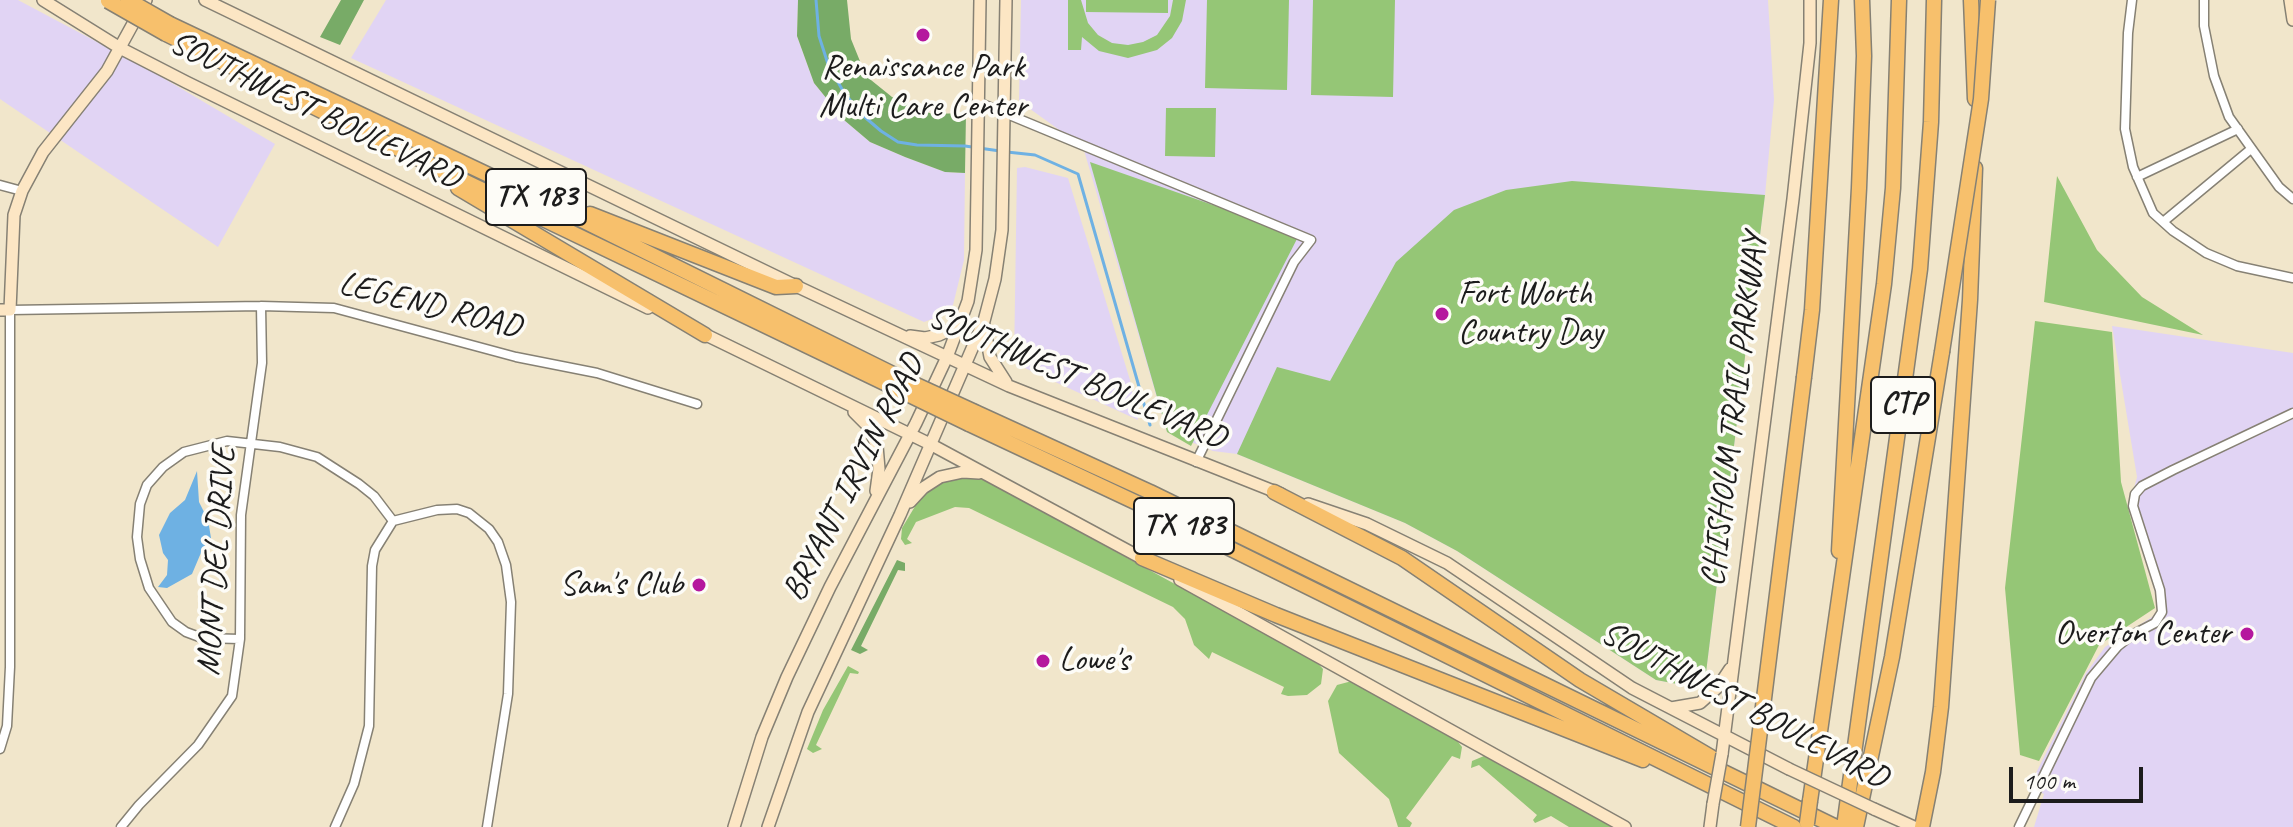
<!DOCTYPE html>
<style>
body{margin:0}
#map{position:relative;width:2293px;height:827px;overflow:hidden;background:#f1e6cb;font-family:Caveat,sans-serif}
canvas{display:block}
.scale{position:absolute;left:2009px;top:767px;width:134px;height:36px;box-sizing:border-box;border:4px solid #1c1c1c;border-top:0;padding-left:10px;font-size:24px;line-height:28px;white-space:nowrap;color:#1c1c1c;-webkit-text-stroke:6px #fdfcf7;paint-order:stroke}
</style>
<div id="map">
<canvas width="2293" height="827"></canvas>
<div class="scale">100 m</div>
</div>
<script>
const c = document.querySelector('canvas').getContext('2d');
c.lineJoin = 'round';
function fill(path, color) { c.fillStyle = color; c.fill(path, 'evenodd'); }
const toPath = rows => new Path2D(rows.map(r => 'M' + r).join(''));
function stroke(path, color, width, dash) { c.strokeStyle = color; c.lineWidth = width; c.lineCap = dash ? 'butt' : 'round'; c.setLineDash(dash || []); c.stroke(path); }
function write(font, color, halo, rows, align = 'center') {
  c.font = font + ' Caveat,sans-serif'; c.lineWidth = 7; c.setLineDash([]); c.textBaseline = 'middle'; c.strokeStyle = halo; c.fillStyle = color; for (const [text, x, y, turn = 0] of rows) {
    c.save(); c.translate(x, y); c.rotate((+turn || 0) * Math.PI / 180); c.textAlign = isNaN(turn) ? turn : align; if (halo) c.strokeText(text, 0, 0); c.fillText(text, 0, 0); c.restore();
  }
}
fill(toPath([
 [0,0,18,0,148,69,275,144,218,247,0,99],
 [386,0,798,0,797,36,814,83,844,120,870,142,905,157,945,172,965,173,964,260,953,305,940,316,924,322,351,58],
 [1021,0,1768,0,1774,100,1765,195,1704,689,1656,680,1457,551,1405,523,1237,454,1213,451,1167,432,1083,147,1019,101],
 [1025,167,1068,178,1130,380,1138,420,1014,363,1017,168],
 [2112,326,2293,353,2293,827,2034,827,2044,794,2029,787,2086,673,2105,647,2152,617,2157,611,2157,600,2130,503,2137,477]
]), '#e1d4f4');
fill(toPath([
 [1068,0,1081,0,1088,23,1098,35,1112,43,1128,45,1143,42,1157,35,1170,16,1173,0,1186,0,1182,21,1172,38,1157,50,1128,58,1099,51,1082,37,1081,50,1068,50],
 [1086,0,1168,0,1168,13,1086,12],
 [1207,0,1289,0,1287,90,1205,88],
 [1313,0,1395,0,1393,97,1311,95],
 [1166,108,1216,108,1215,157,1165,156],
 [1090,162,1299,235,1191,446,1167,432],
 [2057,176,2097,250,2142,297,2203,335,2044,302],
 [1572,181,1765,195,1704,689,1656,680,1457,551,1405,523,1237,454,1277,367,1330,381,1396,262,1454,210,1506,190],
 [2035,321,2112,332,2121,482,2155,608,2099,645,2039,761,2020,755,2005,588],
 [961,477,978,478,988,482,1316,661,1323,669,1321,684,1307,695,1288,696,1281,694,1284,687,1212,652,1209,659,1194,645,1185,619,1173,607,969,508,955,507,916,522,907,539,912,543,905,545,901,539,902,528,923,493,943,481],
 [848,666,859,672,858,674,850,673,816,745,822,749,813,753,807,749,823,710],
 [1352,681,1455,738,1462,747,1460,759,1452,756,1406,818,1412,823,1410,827,1398,827,1389,799,1339,753,1328,701,1337,685],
 [1484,756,1491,757,1617,827,1569,827,1551,816,1535,823,1533,820,1537,815,1479,765,1471,768,1472,761]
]), '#95c676');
fill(toPath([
 [341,0,364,0,340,45,320,37],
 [798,0,847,0,851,39,866,76,892,97,932,114,966,113,965,173,945,172,905,157,870,142,844,120,814,83,797,36],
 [897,560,905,563,905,571,898,570,861,646,868,650,860,654,851,650]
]), '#78ab67');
fill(toPath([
 [197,471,199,502,208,520,211,538,203,548,192,574,167,588,158,587,167,575,168,560,163,553,159,535,170,513,185,500]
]), '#6eb1e3');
stroke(toPath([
 [816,0,819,36,828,64,843,91,860,113,881,131,898,142,917,145,965,146,1000,151],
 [1007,152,1035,155,1078,174,1150,425]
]), '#6eb1e3', 3);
const street = toPath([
 [2132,0,2128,33,2125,129,2133,167,2153,213,2173,231,2206,253,2237,266,2293,278],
 [2204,0,2204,26,2214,76,2229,117,2279,187,2293,199],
 [978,102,1311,240,1294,262,1196,462],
 [2137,177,2238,129],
 [0,185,22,191],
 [2163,222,2251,149],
 [393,521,437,510,457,509,469,513,489,529,498,542,506,565,511,602,508,694,487,827],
 [240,639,202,638,186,632,172,622,149,588,140,559,137,537,140,504,147,485,163,467,184,452,227,441,280,447,317,457,359,484,374,496,393,521],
 [0,749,7,726,10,667,10,310,261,306,334,308,516,357,597,373,697,404],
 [121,827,139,805,198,745,232,696,240,639,241,515,262,363,261,306],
 [335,827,354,784,369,726,372,566,375,550,393,521],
 [2019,827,2091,678,2118,646,2132,635,2155,623,2162,612,2160,590,2133,506,2135,494,2142,486,2173,470,2293,413]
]);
const secondary = toPath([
 [43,0,120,48,186,82,648,308],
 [205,0,796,286,1009,386,1281,494],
 [2290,0,2293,20],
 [0,310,10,310,14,215,22,191,43,152,107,71,146,0],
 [984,325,990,357,1006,382],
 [700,332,930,444,1147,561],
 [910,336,925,338,939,335,954,328,960,321],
 [854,412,868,426,877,446,879,469,876,491],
 [910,502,923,488,940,477,963,472,979,473],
 [1308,504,1367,524,1447,563,1632,688,1789,769],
 [1180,580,1625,827],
 [1671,708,1700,703,1718,687,1730,669],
 [1722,754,1793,199,1810,43,1810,0],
 [1874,809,1914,827],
 [734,827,762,737,787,677,830,587,916,423,947,357,968,301,976,250,980,0],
 [768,827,808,712,900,515,984,321,995,279,1002,230,1006,0],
 [1710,827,1713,804]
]);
const highway = toPath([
 [1971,0,1975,99],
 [170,24,533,196,899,377],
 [166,34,441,170,895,388],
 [458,188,705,335],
 [590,214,776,287,796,286],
 [1804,377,1812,310,1831,0],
 [975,412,1150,492,1836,827],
 [969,424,1150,509,1794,827],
 [1274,492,1402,558,1580,680,1711,757],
 [1839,551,1859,188,1864,56,1862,0],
 [1142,558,1276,615,1643,760],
 [1810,801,1884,284,1893,188,1899,0],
 [1844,827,1920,269,1931,122,1934,0],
 [1856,827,1892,657,1942,352],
 [1922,827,1933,772,1941,707,1970,300,1975,168]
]);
stroke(street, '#868174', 11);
stroke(secondary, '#868174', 14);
stroke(highway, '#868174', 17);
stroke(street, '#fff', 8);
stroke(secondary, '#fce6c4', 11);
stroke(highway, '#f7c06c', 14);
const secondaryBridge = toPath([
 [1789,769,1874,809],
 [1713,804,1722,754]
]);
const highwayBridge = toPath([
 [128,0,170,24],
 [108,1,166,34],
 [1942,352,1981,99,1988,0],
 [899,377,975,412],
 [895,388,969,424],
 [1807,823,1810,801],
 [1748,827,1804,377]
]);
stroke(secondaryBridge, '#868174', 14, []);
stroke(highwayBridge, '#868174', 17, []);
stroke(secondaryBridge, '#fce6c4', 11);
stroke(highwayBridge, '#f7c06c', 14);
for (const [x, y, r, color] of [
 [923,35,8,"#b5179e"],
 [1442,314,8,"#b5179e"],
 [699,585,8,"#b5179e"],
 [2247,634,8,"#b5179e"],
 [1043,661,8,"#b5179e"]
]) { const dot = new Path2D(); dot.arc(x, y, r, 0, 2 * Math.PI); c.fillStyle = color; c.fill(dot); stroke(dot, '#fdfcf7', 3); }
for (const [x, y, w] of [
 [536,197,100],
 [1903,405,64],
 [1184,526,100]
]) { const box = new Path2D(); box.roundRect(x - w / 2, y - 28, w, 56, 6); c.fillStyle = '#fdfcf7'; c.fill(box); stroke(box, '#1c1c1c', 2); }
write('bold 32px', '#1c1c1c', null, [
 ["TX 183",536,197],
 ["CTP",1903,405],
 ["TX 183",1184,526]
]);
write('34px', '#1c1c1c', '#fdfcf7', [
 ["Renaissance Park",923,68,"center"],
 ["Multi Care Center",923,107,"center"],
 ["Fort Worth",1458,294],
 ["Country Day",1458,333],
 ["Sam's Club",683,585,"right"],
 ["Overton Center",2231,634,"right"],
 ["Lowe's",1059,661]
], 'left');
write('34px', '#1c1c1c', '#fdfcf7', [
 ["SOUTHWEST BOULEVARD",315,111,26],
 ["LEGEND ROAD",430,306,14],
 ["SOUTHWEST BOULEVARD",1077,378,23],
 ["CHISHOLM TRAIL PARKWAY",1735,410,-83],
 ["BRYANT IRVIN ROAD",854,478,-63],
 ["MONT DEL DRIVE",217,561,-86],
 ["SOUTHWEST BOULEVARD",1744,706,28]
]);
</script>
